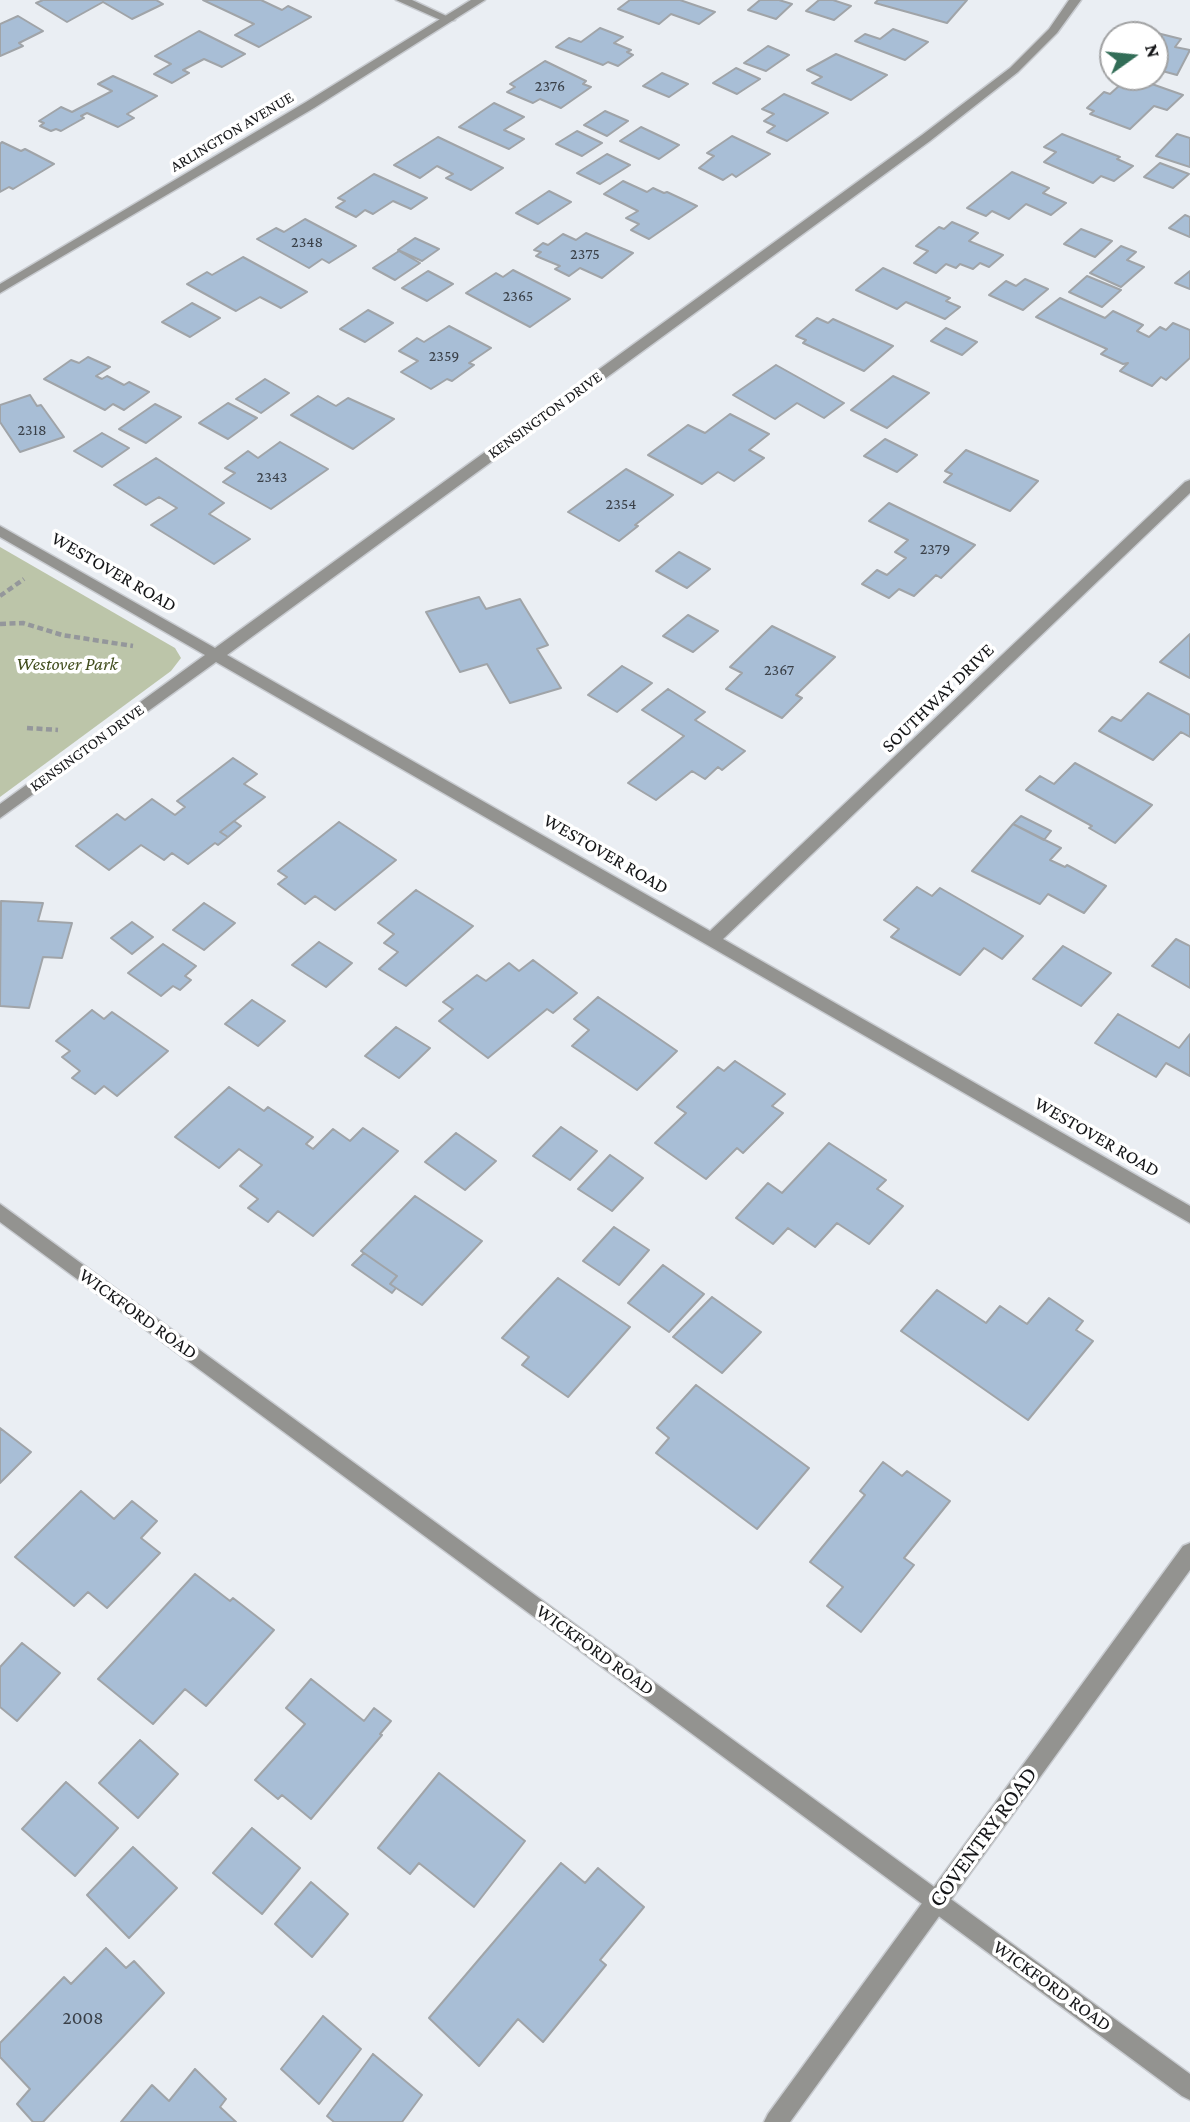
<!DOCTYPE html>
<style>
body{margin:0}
#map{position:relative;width:1190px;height:2122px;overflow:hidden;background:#eaeef3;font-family:"Crimson Pro",serif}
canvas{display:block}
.north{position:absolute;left:1099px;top:21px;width:70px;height:70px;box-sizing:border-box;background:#fff;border:2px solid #a1a2a3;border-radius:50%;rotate:75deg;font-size:19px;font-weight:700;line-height:28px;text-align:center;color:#151618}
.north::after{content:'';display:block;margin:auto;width:24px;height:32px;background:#326d57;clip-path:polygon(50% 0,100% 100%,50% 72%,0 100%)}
</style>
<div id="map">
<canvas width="1190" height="2122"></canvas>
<div class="north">N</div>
</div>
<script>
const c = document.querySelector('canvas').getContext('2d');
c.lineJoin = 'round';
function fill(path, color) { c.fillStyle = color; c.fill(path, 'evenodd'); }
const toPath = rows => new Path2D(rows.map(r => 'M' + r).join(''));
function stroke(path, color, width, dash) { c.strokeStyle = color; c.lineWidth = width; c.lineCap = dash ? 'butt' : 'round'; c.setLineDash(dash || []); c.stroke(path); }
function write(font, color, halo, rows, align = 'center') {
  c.font = font + ' "Crimson Pro",serif'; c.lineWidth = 7; c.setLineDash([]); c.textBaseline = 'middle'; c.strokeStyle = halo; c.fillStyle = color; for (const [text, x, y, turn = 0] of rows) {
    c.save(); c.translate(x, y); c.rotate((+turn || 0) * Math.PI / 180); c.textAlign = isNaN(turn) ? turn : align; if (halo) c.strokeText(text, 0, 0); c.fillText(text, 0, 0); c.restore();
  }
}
fill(toPath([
 [0,547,175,648,181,658,171,671,0,797]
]), '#bcc5a9');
const building = toPath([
 [43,0,156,0,163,4,132,19,103,2,67,22,36,3,43,0],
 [203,0,261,0,282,10,288,6,311,17,259,47,235,35,254,24,203,0],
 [630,0,680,0,715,12,699,24,671,14,659,24,618,9,630,0],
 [760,0,779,0,792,4,776,19,748,10,760,0],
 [819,0,833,0,851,6,834,20,806,11,819,0],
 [878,0,967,0,947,23,875,3,878,0],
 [18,16,43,31,19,43,23,46,0,56,0,24,18,16],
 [600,28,623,37,614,43,631,50,627,52,633,55,618,66,608,62,603,65,556,47,569,38,581,42,600,28],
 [893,29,928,42,905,60,855,41,865,34,880,39,893,29],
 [199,31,245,54,222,67,204,59,183,70,189,73,172,83,154,74,171,64,155,56,199,31],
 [1157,33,1181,39,1175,47,1190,50,1177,75,1155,69,1157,33],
 [768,46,789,55,766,71,744,63,768,46],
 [836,54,887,75,851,100,812,83,822,77,807,70,836,54],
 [545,61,586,81,583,84,591,87,561,108,540,99,533,103,507,92,515,87,510,84,545,61],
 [736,68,760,79,737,94,713,83,736,68],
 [662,73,688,84,669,97,643,86,662,73],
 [113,76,157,96,127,114,134,118,118,127,87,113,81,116,84,118,61,131,56,129,51,131,40,126,44,123,39,121,61,107,72,112,112,91,98,84,113,76],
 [1129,77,1132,77,1183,95,1167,110,1154,106,1130,129,1090,114,1094,111,1087,108,1104,92,1110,94,1129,77],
 [784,94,828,113,787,141,767,132,775,126,764,121,774,114,762,109,784,94],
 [494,103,524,117,504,130,524,139,509,149,459,127,494,103],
 [605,111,628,121,607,136,584,125,605,111],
 [641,127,679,145,659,159,620,141,641,127],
 [577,131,602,143,582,156,556,144,577,131],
 [1062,134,1120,157,1117,159,1133,166,1114,181,1101,176,1093,183,1044,162,1056,152,1044,147,1062,134],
 [1177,134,1190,138,1190,167,1156,156,1177,134],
 [732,136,770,154,736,177,732,174,723,180,699,168,714,156,707,153,732,136],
 [438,137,503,168,471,190,446,178,453,174,437,166,420,178,394,165,438,137],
 [2,142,21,151,25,149,54,164,13,189,9,187,0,192,0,144,2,142],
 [607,154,630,165,600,184,577,173,607,154],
 [1160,163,1189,174,1173,188,1144,177,1160,163],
 [1012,172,1049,188,1043,193,1066,203,1051,215,1026,204,1009,219,992,211,986,216,967,208,1012,172],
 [374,174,427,198,411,209,393,201,373,214,365,210,356,217,336,207,345,201,338,198,374,174],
 [623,181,647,192,653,188,664,193,667,192,697,206,649,239,631,230,639,224,626,218,638,211,604,194,623,181],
 [549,191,571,202,538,224,516,213,549,191],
 [1185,215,1190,217,1190,237,1169,228,1185,215],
 [305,219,356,246,329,263,322,259,309,268,257,239,276,228,284,232,305,219],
 [952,222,978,233,969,241,1003,255,989,267,980,263,973,269,960,264,956,268,946,264,936,273,914,263,928,251,916,246,939,227,944,229,952,222],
 [1081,229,1112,241,1095,257,1064,244,1081,229],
 [586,233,633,253,602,278,580,268,569,276,555,269,560,266,536,256,541,252,534,250,543,243,548,245,563,234,576,240,586,233],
 [415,238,439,249,422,261,398,250,415,238],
 [1121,246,1136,252,1127,260,1144,267,1121,287,1090,273,1121,246],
 [399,251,420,263,395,280,373,268,399,251],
 [243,257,307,292,281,308,260,297,236,311,187,284,207,272,212,275,243,257],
 [883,268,950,298,946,301,960,307,945,319,906,302,897,309,856,290,883,268],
 [513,270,570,299,530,327,466,293,496,273,503,277,513,270],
 [428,271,453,284,427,301,402,288,428,271],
 [1190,271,1190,289,1175,283,1190,271],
 [1087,276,1121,290,1102,307,1069,292,1087,276],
 [1025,279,1048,289,1023,310,989,295,1006,281,1016,286,1025,279],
 [1060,298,1105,318,1113,311,1143,325,1137,331,1149,337,1160,327,1166,330,1173,323,1190,330,1190,358,1166,380,1161,377,1152,386,1120,371,1128,363,1123,364,1101,354,1107,349,1036,317,1060,298],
 [192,303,220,318,190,337,162,322,192,303],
 [368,310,393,323,365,342,340,329,368,310],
 [817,318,828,323,833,319,893,346,864,371,803,343,806,340,796,336,817,318],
 [449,326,491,348,469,363,474,365,452,381,447,379,431,389,401,372,418,361,399,351,417,338,424,342,449,326],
 [946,328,977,342,962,355,931,341,946,328],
 [88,357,110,367,96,376,102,379,107,376,124,385,129,382,149,392,124,410,113,404,105,410,44,379,71,360,79,363,88,357],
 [776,365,844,403,824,418,797,403,775,419,733,395,776,365],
 [893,376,929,393,887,428,851,410,893,376],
 [265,379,289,393,261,413,236,399,265,379],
 [30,395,37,406,41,405,64,437,20,452,0,422,0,405,30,395],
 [318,396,336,406,348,398,394,419,353,449,291,415,318,396],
 [228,403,257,418,228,439,199,423,228,403],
 [155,404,181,417,146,443,119,429,155,404],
 [730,414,769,434,749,450,764,458,734,481,718,472,702,484,648,455,688,425,705,433,730,414],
 [102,433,129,448,102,467,74,451,102,433],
 [885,439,917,455,897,472,864,456,885,439],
 [280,442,328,469,271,509,223,482,235,473,225,468,248,451,258,458,280,442],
 [966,450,1038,481,1010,511,944,482,952,474,945,471,966,450],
 [156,458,224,503,209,514,250,539,214,564,151,525,177,508,159,497,146,505,114,485,156,458],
 [626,469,673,495,635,525,638,526,619,541,568,512,626,469],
 [889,503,975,545,941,578,936,575,914,596,899,589,889,598,862,584,877,570,887,575,906,558,895,552,908,540,869,521,889,503],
 [679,552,710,569,687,588,656,571,679,552],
 [479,597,486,609,520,599,548,645,537,649,561,688,510,703,487,664,460,672,426,612,479,597],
 [688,615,718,631,693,652,663,636,688,615],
 [772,626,835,657,796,695,802,698,782,718,726,689,742,673,730,667,772,626],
 [1190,634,1190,678,1160,662,1190,634],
 [622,666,652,683,617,712,588,695,622,666],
 [668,689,705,712,695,720,745,751,722,770,718,767,705,779,692,771,656,800,628,783,684,736,642,710,668,689],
 [1148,693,1190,715,1190,737,1181,732,1153,760,1099,731,1112,717,1121,721,1148,693],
 [233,758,257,774,244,784,265,797,220,832,228,837,218,845,215,843,188,864,172,853,164,860,141,845,109,870,76,846,117,814,125,820,152,799,175,815,185,807,177,801,233,758],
 [1075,763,1152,805,1115,843,1089,828,1092,826,1026,790,1040,776,1054,784,1075,763],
 [1021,816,1051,831,1044,840,1013,824,1021,816],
 [234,821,241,826,228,837,220,832,234,821],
 [339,822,396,860,335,910,315,896,305,904,278,884,287,877,278,871,339,822],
 [1013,824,1061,848,1050,860,1065,867,1067,865,1106,886,1084,913,1048,894,1040,904,972,871,1013,824],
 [917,887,932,896,940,888,1023,936,1002,959,984,948,960,975,891,937,899,929,884,920,917,887],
 [416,890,473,926,406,986,379,969,398,952,384,943,394,934,378,923,416,890],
 [1,901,43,903,38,921,72,923,62,958,43,957,29,1008,0,1006,1,901],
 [204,903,235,923,204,950,173,930,204,903],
 [132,922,153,937,132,954,111,938,132,922],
 [1176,939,1190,946,1190,988,1152,966,1176,939],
 [319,942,352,963,326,987,292,965,319,942],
 [163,944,196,966,185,976,191,980,180,990,173,986,161,996,128,973,163,944],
 [1063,946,1111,973,1081,1006,1033,979,1063,946],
 [533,960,577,993,553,1013,547,1009,488,1058,439,1021,453,1009,443,1002,477,975,486,981,509,963,519,971,533,960],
 [598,997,677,1051,637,1090,572,1046,589,1030,574,1019,598,997],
 [252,1000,285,1021,258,1046,225,1024,252,1000],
 [92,1010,104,1019,112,1012,168,1051,117,1096,104,1086,95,1094,72,1078,80,1071,62,1057,70,1051,56,1041,92,1010],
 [1118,1014,1179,1048,1190,1034,1190,1076,1166,1063,1156,1077,1095,1043,1118,1014],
 [396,1027,430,1048,399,1078,365,1056,396,1027],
 [735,1061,785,1094,772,1106,783,1113,743,1153,737,1148,706,1179,655,1143,686,1113,677,1107,718,1067,724,1071,735,1061],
 [229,1087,264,1111,268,1107,313,1137,306,1144,313,1149,333,1129,350,1141,363,1128,398,1151,313,1236,278,1211,268,1222,248,1208,258,1199,240,1186,262,1165,239,1149,219,1168,175,1137,229,1087],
 [561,1127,597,1151,570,1180,533,1156,561,1127],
 [456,1133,496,1161,465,1190,425,1162,456,1133],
 [829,1143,886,1180,877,1189,903,1206,869,1244,837,1223,815,1247,788,1228,773,1244,736,1218,768,1183,782,1193,829,1143],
 [610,1155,643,1178,612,1211,578,1189,610,1155],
 [415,1196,482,1241,422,1305,390,1284,397,1276,361,1251,415,1196],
 [614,1227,649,1250,619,1285,583,1261,614,1227],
 [364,1253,397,1276,390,1284,396,1288,392,1293,352,1265,364,1253],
 [663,1265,704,1294,669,1332,628,1303,663,1265],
 [558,1278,630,1327,568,1397,522,1365,529,1357,502,1338,558,1278],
 [937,1290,986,1323,1000,1306,1027,1324,1049,1298,1083,1321,1076,1330,1093,1341,1028,1420,901,1331,937,1290],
 [712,1297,761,1332,722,1373,673,1337,712,1297],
 [696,1385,809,1468,757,1529,656,1453,669,1438,657,1428,696,1385],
 [0,1428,31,1452,0,1483,0,1428],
 [883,1462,902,1476,907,1471,950,1501,904,1558,914,1565,861,1632,827,1606,843,1587,810,1562,865,1495,860,1491,883,1462],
 [81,1491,114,1519,132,1501,157,1521,141,1538,160,1553,107,1608,88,1592,74,1606,15,1557,81,1491],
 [195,1574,230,1601,233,1598,274,1630,206,1706,185,1689,153,1724,98,1679,195,1574],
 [22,1643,60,1673,17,1721,0,1707,0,1667,22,1643],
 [311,1679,364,1721,374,1708,391,1721,380,1734,382,1735,311,1819,282,1795,278,1799,255,1780,305,1724,286,1708,311,1679],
 [140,1740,178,1774,138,1818,99,1783,140,1740],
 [439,1773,525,1841,474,1907,419,1863,410,1874,378,1848,439,1773],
 [66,1782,118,1828,75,1876,22,1829,66,1782],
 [252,1828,300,1868,262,1914,213,1873,252,1828],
 [133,1847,177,1888,129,1938,87,1895,133,1847],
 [561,1863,585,1883,598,1868,644,1907,600,1960,606,1965,543,2042,518,2019,479,2066,429,2018,561,1863],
 [311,1882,348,1914,312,1957,275,1924,311,1882],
 [106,1948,126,1968,134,1961,164,1993,43,2122,33,2122,17,2104,30,2089,0,2057,0,2043,64,1977,71,1984,106,1948],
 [323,2016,361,2049,319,2104,281,2069,323,2016],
 [373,2054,422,2095,402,2122,334,2122,327,2116,373,2054],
 [195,2069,226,2099,220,2107,236,2122,121,2122,152,2085,169,2101,195,2069]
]);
fill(building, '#a8bed6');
stroke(building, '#a0a4a8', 2);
const minor = toPath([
 [396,0,412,0,455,20,445,22,396,0],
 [1069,0,1081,0,1057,33,1018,72,930,141,227,655,710,931,1185,482,1190,480,1190,493,723,939,1190,1206,1190,1223,216,662,0,818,0,804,205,655,0,537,0,526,215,648,922,135,1010,68,1049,29,1069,0],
 [0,1204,1190,2074,1190,2100,1182,2096,0,1222,0,1204]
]);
const tertiary = toPath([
 [471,0,485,0,314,108,0,293,0,284,306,102,471,0],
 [1190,1543,1190,1570,790,2122,764,2122,768,2114,1183,1546,1190,1543]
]);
stroke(minor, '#c8cbd0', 3);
stroke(tertiary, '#c8cbd0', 3);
stroke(toPath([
 [0,596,24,579],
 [0,624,23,623,62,635,133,646],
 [27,728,58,730]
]), '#94979b', 4.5, [6, 3.5]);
fill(minor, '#939390');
fill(tertiary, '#939390');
write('16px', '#3a4048', null, [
 ["2376",550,86],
 ["2348",307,242],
 ["2375",585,254],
 ["2365",518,296],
 ["2359",444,356],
 ["2318",32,430],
 ["2343",272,477],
 ["2354",621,504],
 ["2379",935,549],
 ["2367",779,670]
]);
write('16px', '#151618', '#fff', [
 ["ARLINGTON AVENUE",232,132,-31],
 ["KENSINGTON DRIVE",545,415,-36],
 ["KENSINGTON DRIVE",87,748,-36]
]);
write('19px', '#151618', '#fff', [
 ["WESTOVER ROAD",114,572,30],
 ["SOUTHWAY DRIVE",938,698,-44],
 ["WESTOVER ROAD",606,854,30],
 ["WESTOVER ROAD",1097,1137,30],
 ["WICKFORD ROAD",138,1314,36],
 ["WICKFORD ROAD",595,1650,36],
 ["WICKFORD ROAD",1052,1986,36]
]);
write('italic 19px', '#434f20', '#fff', [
 ["Westover Park",67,664]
]);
write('19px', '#3a4048', null, [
 ["2008",83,2018]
]);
write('23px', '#151618', '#fff', [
 ["COVENTRY ROAD",983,1837,-54]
]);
</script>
